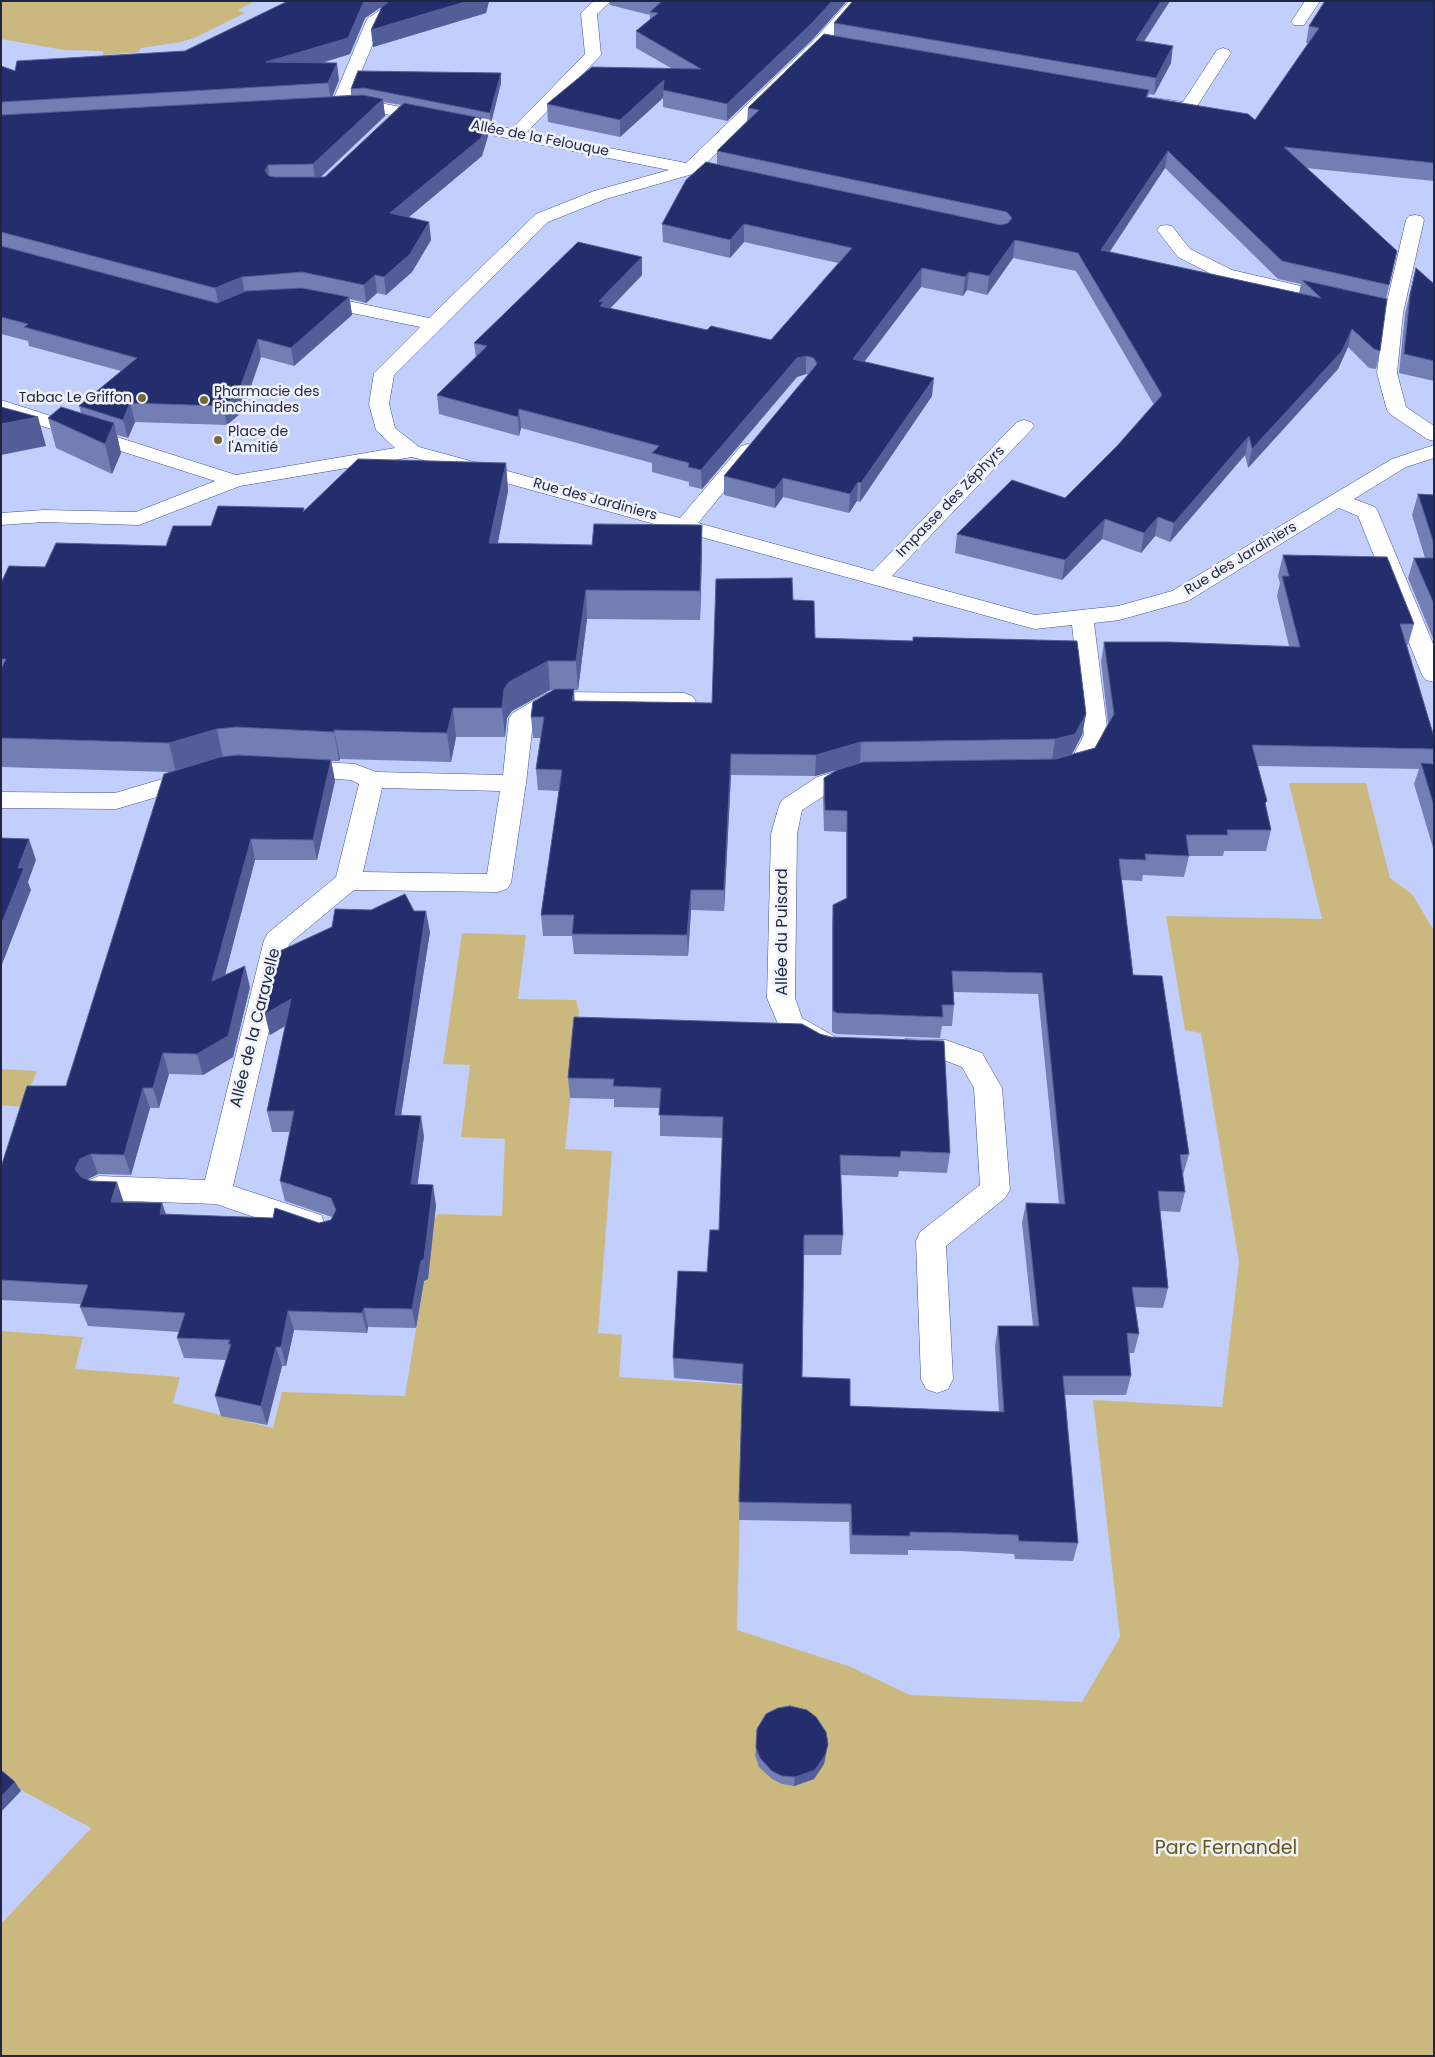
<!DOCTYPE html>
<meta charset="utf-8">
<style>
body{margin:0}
#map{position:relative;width:1435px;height:2057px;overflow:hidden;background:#c2cffd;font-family:Poppins,sans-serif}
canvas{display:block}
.frame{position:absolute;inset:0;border:2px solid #1f2542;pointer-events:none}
</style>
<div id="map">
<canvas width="1435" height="2057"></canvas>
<div class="frame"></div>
</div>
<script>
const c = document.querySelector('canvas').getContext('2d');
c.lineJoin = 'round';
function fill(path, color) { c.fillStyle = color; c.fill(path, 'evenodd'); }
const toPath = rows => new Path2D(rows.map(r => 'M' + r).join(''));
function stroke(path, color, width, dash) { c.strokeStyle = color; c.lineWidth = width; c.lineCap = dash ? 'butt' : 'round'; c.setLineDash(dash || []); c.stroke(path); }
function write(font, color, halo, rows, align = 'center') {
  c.font = font + ' Poppins,sans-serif'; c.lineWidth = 5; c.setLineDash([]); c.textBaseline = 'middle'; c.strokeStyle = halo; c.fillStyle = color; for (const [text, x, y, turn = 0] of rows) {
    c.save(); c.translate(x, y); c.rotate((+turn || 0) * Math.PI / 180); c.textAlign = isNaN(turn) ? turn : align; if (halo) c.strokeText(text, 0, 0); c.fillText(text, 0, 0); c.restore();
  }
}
fill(toPath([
 [1,1,255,1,238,10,245,13,194,38,181,42,141,48,139,52,103,55,103,51,64,50,1,39],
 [1289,783,1366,783,1390,878,1412,894,1434,931,1434,2056,1,2056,1,1924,91,1828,1,1779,1,1331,83,1337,75,1369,180,1377,173,1403,273,1428,282,1392,405,1396,424,1281,428,1279,433,1224,437,1214,502,1216,505,1139,461,1137,470,1065,443,1064,462,933,526,935,518,999,576,1000,579,1012,565,1149,612,1151,598,1333,622,1335,619,1377,743,1385,737,1630,851,1667,910,1695,1082,1702,1120,1637,1093,1400,1222,1407,1239,1262,1201,1033,1185,1030,1166,916,1322,919],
 [1,1069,37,1071,22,1107,1,1105]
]), '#cbb87e');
const street = toPath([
 [393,1,411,1,382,22,349,101,365,100,512,129,585,54,581,13,584,10,594,1,611,1,597,14,601,55,527,132,686,163,813,41,849,1,864,1,825,47,696,173,606,199,548,222,394,375,389,404,395,428,419,447,680,518,741,446,748,444,755,446,758,450,755,454,698,523,873,571,1017,422,1024,420,1031,422,1034,426,1031,430,892,576,1035,615,1118,606,1172,591,1392,459,1434,445,1434,458,1406,467,1354,499,1375,507,1378,512,1434,646,1434,682,1426,680,1422,675,1358,516,1339,508,1188,601,1119,620,1094,623,1108,735,1091,767,1059,776,1050,774,1047,768,1050,762,1073,756,1084,735,1072,625,1035,629,1027,627,412,457,240,486,139,525,44,522,1,525,1,513,44,510,136,512,215,481,1,413,1,400,236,475,395,448,376,430,369,404,374,373,420,327,308,304,306,300,308,296,315,294,429,318,536,214,594,191,669,170,365,110,338,112,332,110,330,107,367,19,393,1],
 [1305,1,1320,1,1304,25,1294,25,1291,22,1305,1],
 [1223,48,1229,50,1231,53,1194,111,1188,113,1149,106,1147,103,1149,100,1155,98,1183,102,1217,50,1223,48],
 [1415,215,1421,216,1424,220,1403,313,1397,373,1406,407,1434,426,1434,441,1427,439,1390,414,1387,410,1377,373,1384,316,1219,278,1178,257,1157,230,1160,226,1166,225,1172,226,1190,249,1232,270,1386,306,1406,220,1409,216,1415,215],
 [551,692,684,693,692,696,696,701,692,706,684,709,556,708,533,722,526,783,511,883,507,889,498,892,354,890,289,944,233,1186,321,1215,325,1224,321,1233,310,1236,216,1204,99,1200,89,1196,84,1188,89,1180,99,1176,205,1180,264,940,268,933,336,877,359,784,351,780,295,776,286,774,283,768,286,762,295,760,355,764,376,772,503,775,509,718,513,713,543,695,551,692],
 [382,788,500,791,487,874,363,872,382,788],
 [858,765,867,767,870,773,867,779,835,789,802,810,797,834,795,998,802,1018,834,1036,838,1043,834,1050,824,1053,814,1050,781,1031,767,998,771,834,779,806,782,800,817,777,858,765],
 [196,769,205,771,208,777,205,783,116,809,1,808,1,792,115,793,196,769],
 [906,1039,946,1040,982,1053,1002,1088,1010,1190,1005,1198,946,1246,953,1379,948,1389,937,1393,926,1389,921,1379,916,1241,920,1232,980,1185,974,1088,962,1067,944,1060,906,1059,896,1056,892,1049,896,1042,906,1039]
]);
stroke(street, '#425092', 1);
fill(street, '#fff');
fill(toPath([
 [285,1,489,1,486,13,373,47,381,7,365,18,350,54,322,63,339,80,332,96,351,95,351,89,501,73,501,83,491,123,486,122,488,136,482,156,408,218,429,222,431,240,412,272,386,295,377,293,366,303,350,299,352,315,294,366,261,357,242,412,227,425,135,422,128,438,117,435,121,453,112,474,56,448,48,418,81,413,79,406,121,371,29,346,28,341,1,334,1,66,15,71,185,51,285,3],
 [383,102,401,105,325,177,321,177,385,116],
 [609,1,847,1,812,40,727,121,663,107,663,98,620,137,548,122,547,104,671,68,636,48,636,31,650,20,650,15,610,5],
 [853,1,1170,1,1144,42,1171,63,1154,95,1149,94,1148,97,1255,120,1308,43,1306,43,1309,26,1434,1,1434,181,1306,168,1397,251,1386,299,1380,351,1376,369,1369,368,1348,347,1338,369,1248,468,1245,455,1170,542,1155,536,1141,553,1102,539,1062,580,955,553,957,534,1065,498,1118,445,1154,405,1076,271,1013,258,987,295,967,290,963,296,921,287,864,362,932,396,860,502,857,501,849,513,783,497,775,508,724,495,724,476,808,375,806,374,797,377,702,489,689,486,689,482,652,472,652,463,521,428,519,436,439,414,437,395,476,358,474,343,642,257,642,275,610,308,707,330,771,340,838,263,744,242,730,258,663,242,662,224,717,164,717,151,747,121,748,108,834,36,834,23],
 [1165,168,1278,279,1301,284,1299,293,1109,252],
 [1416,268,1434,284,1434,381,1399,373,1405,313],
 [506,463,508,491,498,543,702,554,700,620,587,619,578,690,574,690,574,701,712,703,793,600,815,638,913,641,913,637,1086,714,1082,735,1072,754,1095,748,1108,723,1101,662,1104,642,1289,646,1277,596,1280,583,1278,576,1283,555,1414,624,1408,645,1407,645,1434,737,1434,759,1432,764,1434,764,1434,851,1414,784,1419,769,1258,766,1271,830,1266,851,1224,851,1223,856,1189,856,1184,877,1143,875,1142,881,1121,880,1133,975,1189,1154,1183,1175,1185,1192,1180,1212,1160,1211,1168,1288,1163,1308,1135,1307,1139,1334,1134,1353,1129,1353,1131,1376,1126,1395,1064,1395,1078,1543,1073,1561,1015,1559,1014,1554,961,1551,908,1550,908,1555,850,1554,849,1522,739,1520,743,1384,674,1378,673,1358,707,1272,719,1230,723,1138,660,1136,660,1108,614,1107,614,1099,570,1098,568,1078,574,1017,950,1153,947,1173,899,1171,898,1177,841,1175,843,1235,841,1255,803,1255,802,1377,850,1406,999,1412,995,1346,998,1326,1033,1326,1022,1223,1026,1203,1059,1204,1038,994,953,992,954,1005,952,1026,942,1026,940,1038,836,1034,832,1032,832,926,833,905,846,899,846,832,824,831,823,799,824,778,837,770,815,776,731,775,724,911,691,910,688,956,574,954,572,936,543,936,541,915,559,791,538,790,536,769,541,738,533,738,531,717,553,690,550,690,512,711,507,718,505,737,456,737,451,762,340,759,339,761,331,761,335,781,317,860,255,860,225,975,250,987,233,1057,203,1075,169,1074,159,1108,150,1108,131,1175,98,1174,87,1180,123,1202,162,1203,166,1214,319,1223,331,1220,332,1217,285,1201,280,1181,290,1132,272,1132,267,1111,285,1026,270,1035,265,1014,414,911,430,932,401,1115,424,1136,417,1184,436,1205,428,1279,424,1281,416,1328,368,1327,367,1333,294,1330,286,1366,282,1366,267,1425,221,1416,215,1396,226,1360,184,1358,177,1338,179,1332,88,1326,80,1307,81,1304,1,1300,1,1167,66,1086,169,772,1,767,1,583,45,567,166,546,211,526,304,508,305,511],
 [1418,494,1434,495,1434,641,1408,578,1414,558,1425,558,1412,515],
 [828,1744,824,1764,814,1779,794,1786,782,1784,772,1779,759,1767,755,1755,756,1747]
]), '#737eb4');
fill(toPath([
 [364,1,390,1,365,18,350,54,268,79,266,62],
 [468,1,489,1,486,13,373,47,371,30],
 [832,1,847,1,812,40,727,121,727,104],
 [1161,1,1170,1,1133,57,1136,40],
 [1173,46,1171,63,1154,95,1156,78],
 [337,63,339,80,331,100,328,83],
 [501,73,501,83,491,123,490,113],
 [664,80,663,98,620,137,620,120],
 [383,99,385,116,315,182,313,164],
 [486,119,488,136,482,156,392,231,390,213],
 [1168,151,1165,168,1099,268,1101,250],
 [268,165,270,183,265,171],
 [429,222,431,240,412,272,386,295,384,277],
 [744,224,744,242,730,258,730,240],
 [1015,240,1013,258,987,295,989,276],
 [642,257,642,275,604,315,599,301],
 [922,268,921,287,852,378,853,359],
 [969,272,967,290,963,296,965,277],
 [375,275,377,293,366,303,364,285],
 [242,277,245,295,219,306,215,288],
 [349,297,352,315,294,366,291,348],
 [1352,329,1348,347,1338,369,1248,468,1252,449],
 [258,339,261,357,242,412,227,425,223,406],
 [806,356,806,374,797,377,702,489,701,470,797,358],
 [934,378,932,396,860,502,861,483],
 [130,403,135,422,128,438,123,420],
 [519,409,521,428,519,436,518,417],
 [38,417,46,446,1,455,1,424],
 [114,423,121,453,112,474,105,444],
 [1249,436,1245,455,1170,542,1174,523],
 [506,463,508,491,492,571,489,543],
 [783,478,783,497,775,508,775,489],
 [858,482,857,501,849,513,850,494],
 [1158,517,1155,536,1141,553,1144,533],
 [1105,519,1102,539,1062,580,1065,560],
 [702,525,702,554,700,620,700,591],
 [586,590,587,619,578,690,576,661],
 [548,661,550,690,512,711,507,718,505,737,502,708,504,689,509,682],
 [574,689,575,710,572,701],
 [453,708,456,737,451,762,447,733],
 [1086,714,1082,735,1072,754,1052,760,1055,739],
 [217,729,223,758,176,772,169,743],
 [334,730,340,759,339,761,334,732],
 [861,742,860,763,815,776,816,755],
 [731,754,731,775,724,911,724,890],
 [331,760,335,781,317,860,313,840],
 [29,839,36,860,28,882,31,890,1,967,1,925,18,868],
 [251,839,255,860,218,1002,212,981],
 [691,890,691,910,688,956,687,935],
 [426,911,430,932,398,1135,395,1115],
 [245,966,250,987,233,1057,203,1075,197,1054],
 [291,999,295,1020,270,1035,265,1014],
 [163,1053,169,1074,159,1108,153,1088],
 [143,1088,150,1108,131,1175,124,1155],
 [421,1116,424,1136,415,1204,411,1184],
 [91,1154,98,1174,87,1179,82,1189,75,1169,80,1159],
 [117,1182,124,1203,111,1202],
 [433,1185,436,1205,428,1279,424,1281,416,1328,412,1309],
 [162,1203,169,1224,160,1214],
 [364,1308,368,1327,367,1333,362,1313],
 [288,1311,294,1330,286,1366,281,1347],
 [276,1347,282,1366,267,1425,261,1406],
 [828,1744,824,1764,814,1779,794,1786,795,1777],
 [15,1782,21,1791,1,1812,1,1797]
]), '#535e98');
const building = toPath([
 [288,1,364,1,348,38,266,62,337,63,328,83,1,102,1,66,15,71,17,61,185,51,288,1],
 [389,1,468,1,371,30,382,7,389,1],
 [662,1,832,1,812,23,727,104,663,90,664,80,620,120,547,104,592,67,701,69,636,31,658,13,650,12,662,1],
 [853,1,1161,1,1136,40,1173,46,1156,78,834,23,853,1],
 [1325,1,1434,1,1434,163,1284,147,1397,251,1389,285,1282,261,1168,151,1101,250,1321,298,1302,280,1387,299,1380,351,1374,349,1352,329,1342,351,1252,449,1249,436,1174,523,1158,517,1144,533,1105,519,1065,560,957,534,1012,480,1065,498,1118,445,1162,395,1078,253,1015,240,989,276,969,272,965,277,922,268,853,359,934,378,861,483,858,482,850,494,783,478,775,489,724,476,817,364,814,358,806,356,797,358,701,470,688,467,689,463,652,453,659,446,519,409,518,417,437,395,487,346,474,343,578,242,642,257,599,301,604,302,600,306,707,330,711,326,771,340,852,248,744,224,730,240,662,224,686,180,706,162,1001,225,1008,223,1012,218,1007,212,717,151,759,110,748,108,824,34,1149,90,1146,97,1248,114,1255,120,1319,28,1309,26,1325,1],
 [358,71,501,73,490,113,364,88,351,89,358,71],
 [363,95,383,99,313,164,268,165,265,171,269,176,275,177,325,177,404,103,486,119,481,138,390,213,429,222,410,254,384,277,375,275,364,285,302,272,242,277,215,288,1,232,1,115,363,95],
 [1,246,217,303,246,291,302,288,349,297,291,348,258,339,238,393,223,406,130,403,123,420,79,406,137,358,24,327,28,324,1,317,1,246],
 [1416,268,1434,284,1434,361,1404,354,1410,295,1416,268],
 [1,407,38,417,1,424,1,407],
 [61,407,114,423,105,444,48,418,61,407],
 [358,459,506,463,489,543,592,545,594,524,702,525,700,591,586,590,576,661,548,661,509,682,504,689,502,708,453,708,447,733,334,730,334,732,236,727,217,729,169,743,1,738,1,669,6,659,1,659,1,583,9,566,45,567,56,543,166,546,173,526,211,526,218,506,304,508,303,512,358,459],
 [1418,494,1434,495,1434,544,1418,494],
 [1283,555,1387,557,1414,624,1400,624,1434,737,1434,749,1252,745,1267,801,1265,803,1271,830,1227,830,1228,835,1186,835,1189,856,1145,854,1146,860,1119,859,1133,975,1162,976,1189,1154,1180,1155,1185,1192,1158,1191,1168,1288,1132,1287,1139,1334,1127,1333,1131,1376,1063,1376,1078,1543,1019,1541,1018,1535,964,1533,910,1532,910,1536,852,1535,851,1504,739,1502,743,1364,673,1358,678,1271,707,1272,710,1230,719,1230,723,1117,659,1115,661,1088,613,1086,614,1079,568,1078,574,1017,802,1024,820,1034,831,1037,944,1041,950,1153,901,1151,900,1157,840,1155,843,1235,804,1235,802,1377,850,1379,850,1406,1004,1412,998,1326,1039,1326,1026,1203,1065,1204,1042,973,952,971,954,1005,942,1005,943,1017,837,1013,833,1011,833,905,847,898,847,811,825,810,824,778,837,770,863,762,1056,759,1095,748,1114,714,1104,642,1169,642,1300,647,1282,576,1289,576,1283,555],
 [1414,558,1434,558,1434,604,1414,558],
 [792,578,793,600,814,601,815,638,913,641,913,637,1077,641,1086,714,1075,734,1055,739,861,742,816,755,731,754,724,890,691,890,687,935,572,934,574,915,541,915,562,770,536,769,544,717,531,717,533,702,555,689,574,689,572,701,712,703,716,579,792,578],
 [238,755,331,760,313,840,251,839,212,981,245,966,228,1036,197,1054,163,1053,153,1088,143,1088,124,1155,91,1154,80,1159,75,1169,81,1177,91,1181,117,1182,111,1202,162,1203,160,1214,273,1218,275,1208,319,1223,331,1220,336,1210,331,1198,280,1181,294,1111,267,1111,291,999,265,1014,280,951,332,927,335,909,371,910,405,894,414,911,426,911,395,1115,421,1116,411,1184,433,1185,424,1259,421,1261,412,1309,364,1308,362,1313,288,1311,281,1347,276,1347,261,1406,215,1396,231,1344,228,1344,230,1340,177,1338,185,1313,80,1307,88,1285,1,1280,1,1167,27,1086,66,1086,164,774,220,757,238,755],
 [1421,763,1434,764,1434,806,1421,763],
 [1,838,29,839,18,868,24,868,1,925,1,838],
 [790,1706,807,1710,816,1717,826,1732,828,1744,825,1755,815,1770,795,1777,782,1776,772,1771,760,1758,756,1747,757,1729,766,1714,778,1708,790,1706],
 [1,1770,15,1782,1,1797,1,1770]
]);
fill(building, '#242e6c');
stroke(building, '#535e98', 1);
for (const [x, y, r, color] of [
 [142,398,5,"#766734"],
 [204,400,5,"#766734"],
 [218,440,5,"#766734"]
]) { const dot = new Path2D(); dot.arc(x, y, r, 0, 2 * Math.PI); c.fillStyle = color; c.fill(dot); stroke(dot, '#eff2fa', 2); }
write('14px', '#1f2542', '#eff2fa', [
 ["Allée de la Felouque",540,139,11],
 ["Rue des Jardiniers",595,500,15],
 ["Impasse des Zéphyrs",951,502,-46],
 ["Rue des Jardiniers",1241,559,-31]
]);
write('14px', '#1f2542', '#eff2fa', [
 ["Pharmacie des",214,392],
 ["Pinchinades",214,408],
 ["Tabac Le Griffon",132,398,"right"],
 ["Place de",228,432],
 ["l'Amitié",228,448]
], 'left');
write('16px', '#1f2542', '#eff2fa', [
 ["Allée du Puisard",783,932,-90],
 ["Allée de la Caravelle",256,1028,-76]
]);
write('19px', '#65551c', '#eff2fa', [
 ["Parc Fernandel",1226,1849]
]);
</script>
